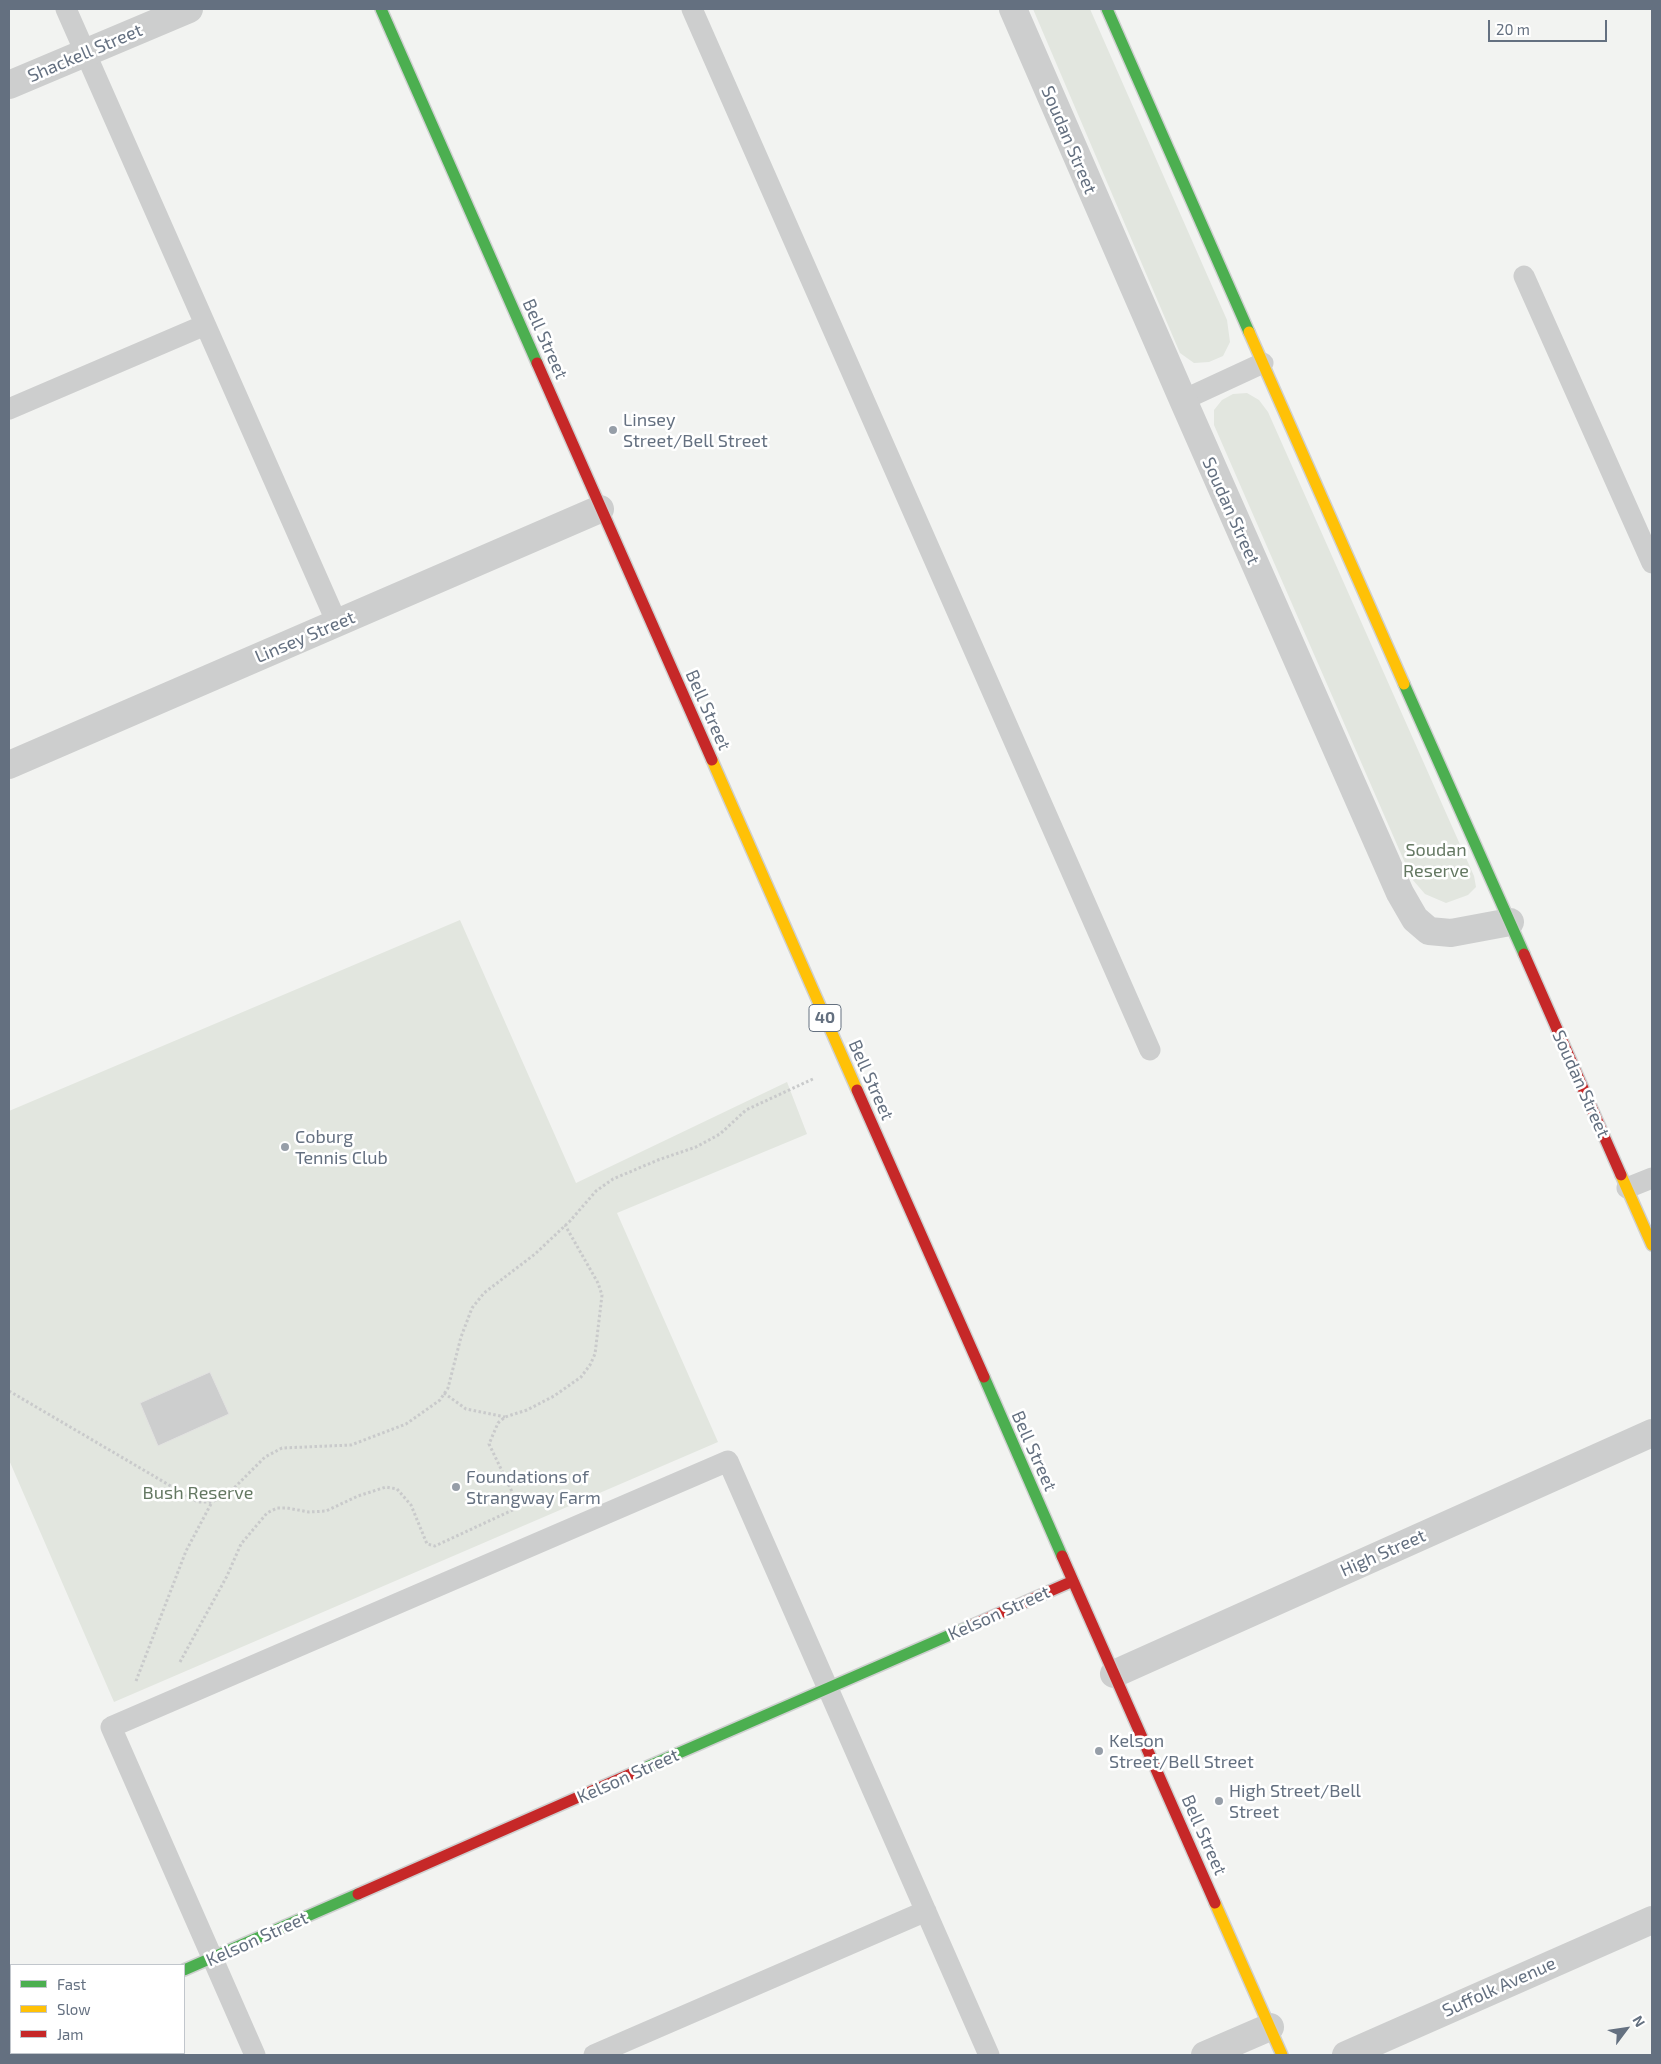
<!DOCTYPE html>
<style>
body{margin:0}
#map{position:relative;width:1661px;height:2064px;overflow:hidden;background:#f2f3f1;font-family:"Exo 2",sans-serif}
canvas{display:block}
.frame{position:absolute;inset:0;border:10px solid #647080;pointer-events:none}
.legend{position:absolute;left:10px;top:1964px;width:175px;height:90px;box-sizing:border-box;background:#fff;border:1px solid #c1c6cc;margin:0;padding:6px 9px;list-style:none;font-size:15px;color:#647080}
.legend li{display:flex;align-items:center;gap:10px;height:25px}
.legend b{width:25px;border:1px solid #c1c6cc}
.north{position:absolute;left:1601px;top:2004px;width:50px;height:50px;-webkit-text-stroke:4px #fff;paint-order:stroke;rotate:59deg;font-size:14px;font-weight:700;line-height:20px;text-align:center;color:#647080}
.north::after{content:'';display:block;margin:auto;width:18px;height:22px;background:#647080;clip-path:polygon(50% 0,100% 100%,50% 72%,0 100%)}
.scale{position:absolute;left:1488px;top:20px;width:119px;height:22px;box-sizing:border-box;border:2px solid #647080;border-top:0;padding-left:6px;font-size:15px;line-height:18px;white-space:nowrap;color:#647080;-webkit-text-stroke:4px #fff;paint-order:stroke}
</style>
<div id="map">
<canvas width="1661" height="2064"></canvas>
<div class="frame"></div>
<ul class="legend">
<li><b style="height:6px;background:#4caf50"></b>Fast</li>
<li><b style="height:6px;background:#ffc107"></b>Slow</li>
<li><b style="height:6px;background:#c62828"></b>Jam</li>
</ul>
<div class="north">N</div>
<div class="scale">20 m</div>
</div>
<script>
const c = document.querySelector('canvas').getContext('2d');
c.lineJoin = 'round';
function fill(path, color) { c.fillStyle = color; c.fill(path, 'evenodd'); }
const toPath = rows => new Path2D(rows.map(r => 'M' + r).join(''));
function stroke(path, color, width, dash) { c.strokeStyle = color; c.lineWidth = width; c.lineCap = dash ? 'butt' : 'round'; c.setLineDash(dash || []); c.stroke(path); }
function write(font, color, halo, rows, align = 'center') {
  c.font = font + ' "Exo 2",sans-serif'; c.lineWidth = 5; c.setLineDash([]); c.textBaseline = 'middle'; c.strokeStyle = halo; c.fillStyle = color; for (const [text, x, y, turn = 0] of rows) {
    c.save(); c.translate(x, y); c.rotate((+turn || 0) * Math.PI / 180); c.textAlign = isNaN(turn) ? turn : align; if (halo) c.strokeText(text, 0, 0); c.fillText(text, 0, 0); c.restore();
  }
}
fill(toPath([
 [1033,9,1090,9,1227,320,1230,342,1223,356,1209,362,1194,363,1180,353],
 [1247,393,1259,400,1268,412,1474,876,1476,887,1468,895,1446,903,1425,894,1412,879,1214,425,1214,410,1222,400,1233,394],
 [460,920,576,1183,787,1082,807,1134,617,1213,718,1442,114,1702,9,1460,9,1111]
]), '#e2e6df');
const building = toPath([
 [210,1372,229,1414,158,1446,140,1403,210,1372]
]);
fill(building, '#cdcece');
stroke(building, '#e2e2e1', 1);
const fast = toPath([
 [381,9,537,363],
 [1107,9,1249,332],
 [1404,684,1524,954],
 [984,1377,1062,1556],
 [633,1773,973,1625],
 [184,1970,358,1894]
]);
const slow = toPath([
 [1249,332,1404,684],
 [712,760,857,1090],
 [1621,1175,1652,1245],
 [1215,1903,1282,2055]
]);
const jam = toPath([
 [537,363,712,760],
 [1524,954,1621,1175],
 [857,1090,984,1377],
 [1062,1556,1215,1903],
 [973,1625,1073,1581],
 [358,1894,633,1773]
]);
stroke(fast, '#cfd0d0', 14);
stroke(slow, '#cfd0d0', 14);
stroke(jam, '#cfd0d0', 14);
stroke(toPath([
 [9,1391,198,1502,212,1502,231,1491,265,1457,282,1448,351,1445,406,1424,426,1410,440,1400,448,1388,461,1337,472,1308,484,1293,535,1254,570,1221,596,1191,613,1179,658,1160,696,1147,720,1134,746,1110,815,1078],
 [444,1393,466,1409,505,1417],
 [180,1662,227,1576,241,1544,267,1513,277,1508,287,1508,309,1512,326,1511,358,1496,386,1487,397,1489,411,1505,427,1544,435,1546,517,1508,517,1502,489,1444,498,1423,505,1417,527,1410,554,1396,581,1377,590,1365,595,1354,602,1295,598,1283,565,1225],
 [136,1681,186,1551,212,1502]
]), '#c9cacb', 3, [2.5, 2.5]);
stroke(toPath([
 [66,9,337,623],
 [692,9,1150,1050],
 [1524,276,1652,563],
 [1183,400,1263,363],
 [9,409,205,325],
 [1627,1188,1652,1178],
 [255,2055,111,1727,728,1461,989,2055],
 [594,2055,926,1911]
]), '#cdcece', 21);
stroke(toPath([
 [1013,9,1183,400,1400,893,1415,919,1429,931,1451,933,1510,922],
 [9,85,189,9],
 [9,765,600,509],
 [1114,1674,1652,1433],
 [9,2043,11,2042],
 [1205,2055,1270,2027],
 [1346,2055,1652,1920]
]), '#cdcece', 28);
stroke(fast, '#4caf50', 11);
stroke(slow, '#ffc107', 11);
stroke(jam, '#c62828', 11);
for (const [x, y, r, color] of [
 [613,430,5,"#969ea8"],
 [285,1147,5,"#969ea8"],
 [456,1487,5,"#969ea8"],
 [1099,1751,5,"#969ea8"],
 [1219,1801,5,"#969ea8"]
]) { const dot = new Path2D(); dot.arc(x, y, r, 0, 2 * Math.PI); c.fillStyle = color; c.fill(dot); stroke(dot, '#fff', 2); }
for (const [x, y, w] of [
 [825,1018,32]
]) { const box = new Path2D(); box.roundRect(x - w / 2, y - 13.5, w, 27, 4); c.fillStyle = '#fff'; c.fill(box); stroke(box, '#647080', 1); }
write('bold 16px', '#647080', null, [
 ["40",825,1018]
]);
write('18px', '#647080', '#fff', [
 ["Shackell Street",85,53,-23],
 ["Soudan Street",1069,140,67],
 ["Bell Street",545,339,66],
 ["Soudan Street",1231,511,66],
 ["Linsey Street",305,637,-23],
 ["Bell Street",708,710,66],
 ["Bell Street",871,1080,66],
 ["Soudan Street",1581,1084,66],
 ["Bell Street",1034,1451,66],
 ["High Street",1383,1553,-24],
 ["Kelson Street",999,1613,-24],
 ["Kelson Street",628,1776,-24],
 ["Bell Street",1204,1835,66],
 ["Kelson Street",257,1939,-24],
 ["Suffolk Avenue",1499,1987,-24]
]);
write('18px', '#647080', '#fff', [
 ["Linsey",623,420],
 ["Street/Bell Street",623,441],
 ["Coburg",295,1137],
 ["Tennis Club",295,1158],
 ["Foundations of",466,1477],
 ["Strangway Farm",466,1498],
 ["Kelson",1109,1741],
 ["Street/Bell Street",1109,1762],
 ["High Street/Bell",1229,1791],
 ["Street",1229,1812]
], 'left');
write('18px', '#647862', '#fff', [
 ["Soudan",1436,850],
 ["Reserve",1436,871],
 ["Bush Reserve",198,1493]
]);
</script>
